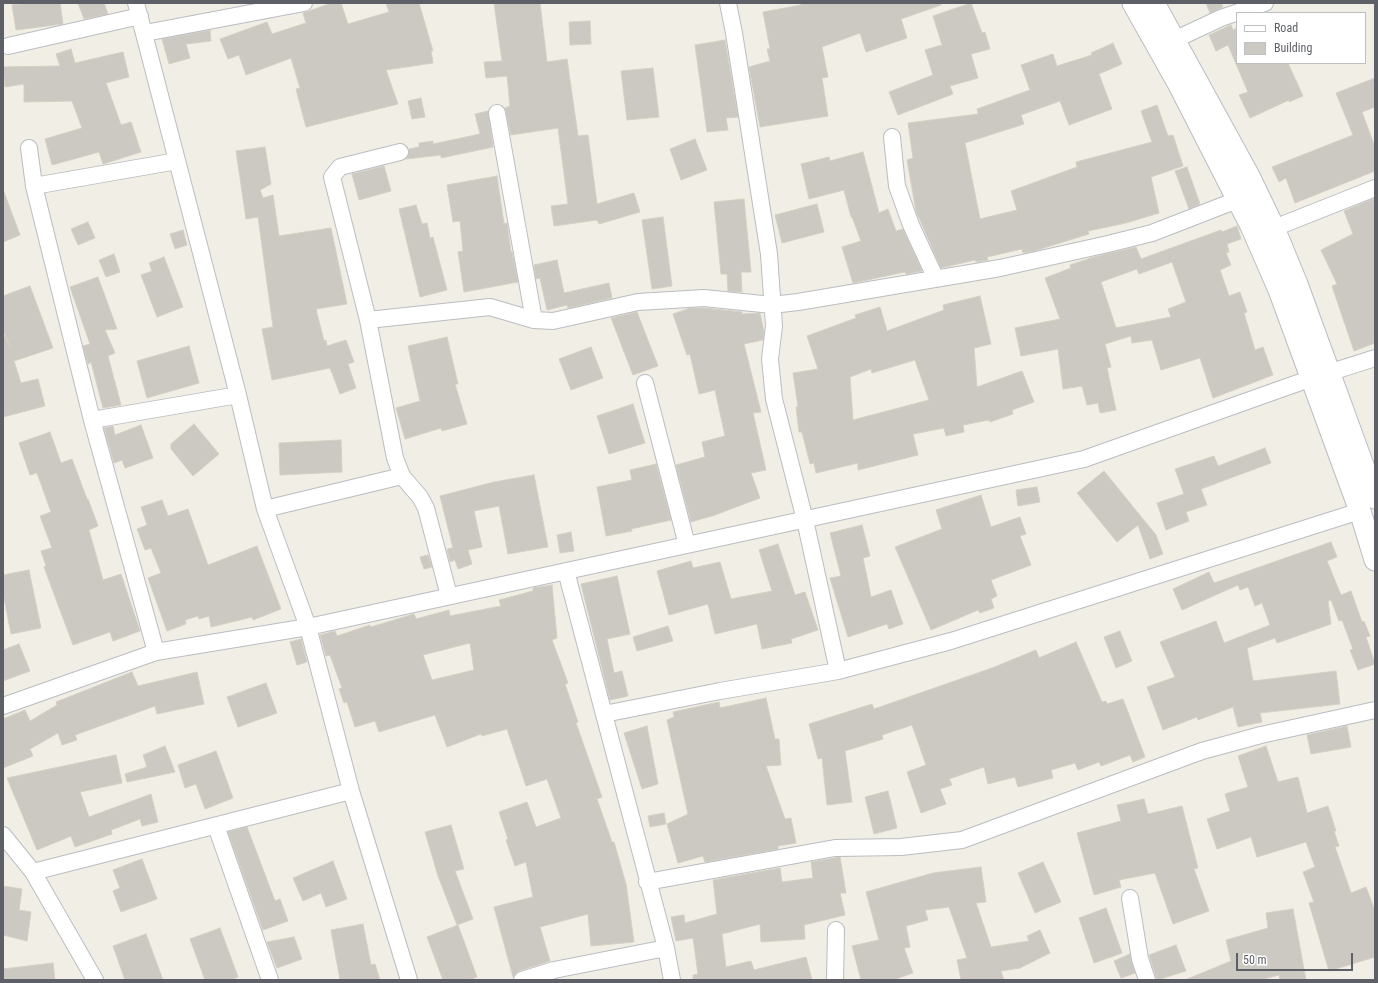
<!DOCTYPE html>
<style>
body{margin:0}
#map{position:relative;width:1378px;height:983px;overflow:hidden;background:#f0eee5;font-family:"Roboto Condensed",sans-serif}
canvas{display:block}
.frame{position:absolute;inset:0;border:4px solid #5d6167;pointer-events:none}
.legend{position:absolute;left:1236px;top:12px;width:130px;height:52px;box-sizing:border-box;background:#fff;border:1px solid #bec0c2;margin:0;padding:5px 7px;list-style:none;font-size:12px;color:#5d6167}
.legend li{display:flex;align-items:center;gap:8px;height:20px}
.legend b{width:20px;border:1px solid #bec0c2}
.scale{position:absolute;left:1236px;top:953px;width:117px;height:18px;box-sizing:border-box;border:2px solid #5d6167;border-top:0;padding-left:5px;font-size:12px;line-height:14px;white-space:nowrap;color:#5d6167;-webkit-text-stroke:3px #fff;paint-order:stroke}
</style>
<div id="map">
<canvas width="1378" height="983"></canvas>
<div class="frame"></div>
<ul class="legend">
<li><b style="height:5px;background:#fff"></b>Road</li>
<li><b style="height:11px;background:#ccc8c2"></b>Building</li>
</ul>
<div class="scale">50 m</div>
</div>
<script>
const c = document.querySelector('canvas').getContext('2d');
c.lineJoin = 'round';
function fill(path, color) { c.fillStyle = color; c.fill(path, 'evenodd'); }
const toPath = rows => new Path2D(rows.map(r => 'M' + r).join(''));
function stroke(path, color, width, dash) { c.strokeStyle = color; c.lineWidth = width; c.lineCap = dash ? 'butt' : 'round'; c.setLineDash(dash || []); c.stroke(path); }
const building = toPath([
 [29,3,60,3,63,24,16,30,12,5,29,3],
 [78,3,104,3,108,14,84,19,78,3],
 [332,3,341,3,348,24,389,12,386,3,419,3,433,51,431,51,433,63,386,70,398,104,306,127,296,89,300,88,291,58,246,75,239,55,228,59,220,39,267,22,272,34,306,23,303,13,332,3],
 [494,3,540,3,547,62,567,59,578,136,588,135,597,204,634,193,640,212,599,224,597,220,554,226,551,206,568,204,558,128,511,135,505,108,510,106,507,76,486,78,484,62,502,61,494,3],
 [800,3,940,3,941,5,901,19,907,38,866,52,860,33,822,47,828,77,822,78,828,116,760,127,749,67,770,61,767,49,770,49,763,12,801,5,800,3],
 [971,3,982,33,985,32,990,49,971,54,978,78,950,86,953,94,898,115,889,92,933,75,925,50,942,45,933,16,971,3],
 [1206,3,1221,3,1223,7,1210,13,1206,3],
 [590,21,591,44,570,45,569,22,590,21],
 [1231,25,1233,30,1237,28,1237,63,1288,63,1303,96,1289,102,1289,100,1250,118,1239,95,1248,92,1228,45,1216,51,1209,35,1231,25],
 [210,30,211,41,186,44,190,58,169,64,162,39,210,30],
 [725,40,738,117,726,118,728,130,707,132,695,45,725,40],
 [1113,43,1122,64,1099,74,1112,109,1069,125,1060,101,1021,115,1024,124,965,143,980,219,1017,210,1011,191,1077,167,1076,162,1152,142,1141,111,1157,105,1168,136,1173,135,1183,166,1151,177,1159,213,1126,223,1088,231,1089,234,1034,251,1023,253,1022,249,987,257,988,260,976,262,975,260,941,268,916,211,907,160,913,158,908,123,978,114,977,109,1030,90,1021,65,1053,54,1057,66,1092,55,1091,53,1113,43],
 [71,49,75,63,123,52,129,77,106,83,121,125,131,122,141,152,103,164,99,152,52,165,45,139,82,128,72,101,24,102,24,84,5,87,3,67,60,66,56,54,71,49],
 [653,68,659,117,627,120,621,71,653,68],
 [1375,78,1375,107,1362,112,1375,147,1375,171,1295,203,1286,178,1279,182,1272,167,1353,135,1336,93,1375,78],
 [421,98,425,117,412,119,408,101,421,98],
 [488,111,493,147,441,158,441,155,406,159,409,154,409,149,419,147,419,143,433,141,433,144,480,134,475,114,488,111],
 [695,139,707,170,681,180,670,149,695,139],
 [265,147,271,184,260,190,263,198,273,195,279,236,331,228,347,304,316,309,324,341,326,340,327,346,346,340,354,362,348,364,356,388,340,394,330,368,272,380,262,329,273,327,258,217,246,219,236,151,265,147],
 [863,152,879,213,888,209,896,231,903,229,922,271,906,274,905,272,853,283,842,247,861,241,852,217,851,217,844,190,809,199,801,164,829,157,830,161,863,152],
 [384,166,391,191,359,200,352,174,384,166],
 [1187,167,1200,204,1189,209,1175,171,1187,167],
 [497,176,504,224,507,223,511,252,512,252,518,282,464,292,458,252,463,251,460,221,453,222,447,185,497,176],
 [3,192,4,192,20,235,3,242,3,192],
 [1375,198,1375,343,1354,351,1332,286,1337,284,1321,250,1353,234,1344,211,1375,198],
 [744,199,751,272,741,272,742,292,728,291,727,274,721,274,714,202,744,199],
 [817,204,824,232,782,243,775,215,817,204],
 [416,205,422,224,427,223,430,238,433,237,447,290,420,297,399,209,416,205],
 [663,217,672,286,652,289,642,220,663,217],
 [88,222,95,238,78,245,71,229,88,222],
 [1237,226,1241,239,1227,244,1229,252,1226,253,1231,265,1220,270,1229,296,1240,292,1247,312,1244,313,1255,350,1263,347,1273,375,1213,398,1200,358,1161,370,1152,340,1132,343,1131,336,1105,344,1111,367,1107,368,1116,410,1100,413,1098,403,1087,405,1082,386,1063,389,1058,349,1021,356,1015,328,1060,319,1045,278,1071,268,1070,265,1094,257,1136,247,1141,259,1221,230,1222,232,1237,226],
 [1172,262,1186,302,1168,309,1171,317,1116,328,1101,282,1137,269,1139,274,1172,262],
 [183,230,187,245,175,249,170,234,183,230],
 [114,254,120,272,106,277,99,260,114,254],
 [164,257,183,307,157,317,141,275,152,271,149,263,164,257],
 [557,260,564,293,609,283,612,298,568,308,567,305,547,310,540,278,536,279,534,265,557,260],
 [98,277,117,329,105,330,115,353,108,356,121,405,103,408,91,362,88,364,83,346,90,344,70,287,98,277],
 [30,286,53,348,14,361,21,383,38,379,45,406,3,417,3,336,5,336,10,347,3,330,3,296,30,286],
 [980,296,991,344,974,348,977,387,1022,371,1034,402,1012,410,1013,414,990,422,989,420,963,425,964,432,946,436,944,428,913,434,918,455,858,470,858,463,816,473,814,463,810,464,802,432,799,432,796,407,798,406,793,373,818,369,807,336,856,318,855,315,880,307,887,331,944,310,943,305,980,296],
 [915,360,929,400,853,420,850,377,871,369,872,373,915,360],
 [690,308,704,308,742,312,742,314,760,313,764,332,763,340,744,344,761,412,753,413,766,470,751,473,760,498,715,515,691,522,676,465,705,457,702,442,725,436,715,390,699,394,690,354,687,355,673,314,690,308],
 [637,312,658,366,633,375,611,318,637,312],
 [447,337,458,384,455,384,467,424,442,431,441,428,405,439,396,408,420,401,408,346,447,337],
 [189,346,199,383,147,398,137,361,189,346],
 [591,347,603,378,571,390,559,359,591,347],
 [633,404,645,443,609,454,597,416,633,404],
 [194,424,219,454,193,476,171,449,171,444,194,424],
 [141,425,153,458,125,468,122,460,114,463,104,428,113,426,115,435,141,425],
 [50,432,61,463,72,459,87,499,88,499,98,526,89,530,103,580,121,574,140,631,113,641,110,632,73,645,44,567,46,566,41,551,52,548,40,516,51,512,37,473,30,475,19,443,50,432],
 [341,440,342,472,280,475,279,443,341,440],
 [1265,448,1271,463,1201,489,1207,505,1186,512,1189,521,1166,530,1157,503,1184,494,1175,469,1214,456,1218,466,1265,448],
 [656,464,671,520,631,529,632,531,606,536,597,487,632,480,630,470,656,464],
 [1104,471,1156,535,1163,554,1150,559,1138,525,1117,542,1077,493,1104,471],
 [534,475,548,547,508,554,499,506,474,511,482,547,468,550,472,564,458,569,455,560,450,562,447,549,453,548,440,496,494,482,534,475],
 [1037,487,1040,502,1018,506,1016,490,1037,487],
 [981,495,991,527,1020,517,1026,534,1020,536,1031,565,991,580,997,596,991,599,994,608,980,613,978,610,931,630,895,547,942,529,936,510,981,495],
 [162,500,168,516,188,509,208,565,257,546,281,609,253,620,252,617,211,627,209,616,199,619,198,616,185,620,186,624,167,631,148,578,161,573,151,548,145,550,137,529,147,525,141,507,162,500],
 [862,525,870,556,863,558,871,597,891,590,903,624,889,629,887,624,848,637,830,578,841,576,830,533,862,525],
 [571,532,574,551,560,553,557,535,571,532],
 [1331,542,1337,557,1327,561,1341,595,1351,591,1362,622,1364,621,1370,636,1366,637,1375,664,1358,670,1350,650,1353,649,1342,620,1339,621,1331,600,1328,601,1331,624,1277,643,1275,638,1247,648,1253,681,1336,671,1340,704,1260,713,1262,722,1238,727,1233,707,1198,720,1197,717,1163,730,1147,687,1175,677,1160,642,1216,621,1224,643,1270,625,1262,603,1255,606,1248,587,1240,590,1238,585,1182,610,1173,589,1209,572,1214,583,1331,542],
 [778,544,795,595,805,592,818,630,791,639,792,643,762,649,757,624,715,634,708,604,669,615,657,571,691,561,693,568,720,562,731,599,772,591,759,550,778,544],
 [428,555,432,567,424,569,420,557,428,555],
 [29,570,41,628,11,634,3,593,3,575,29,570],
 [617,576,630,634,607,639,614,673,622,671,628,696,610,700,581,584,617,576],
 [552,585,557,638,552,640,568,683,565,684,578,722,576,723,602,797,597,799,612,842,614,842,626,884,634,942,591,946,588,914,540,927,550,961,519,971,513,977,494,907,533,897,526,862,515,866,506,840,508,839,499,812,527,802,536,827,561,818,547,779,526,786,507,729,482,736,481,734,447,747,435,715,379,732,375,721,355,727,347,702,344,703,339,689,342,688,330,655,326,656,320,635,335,631,337,636,370,625,371,627,414,614,416,619,449,610,450,616,501,606,499,600,533,591,533,588,552,585],
 [470,643,474,670,432,680,423,655,470,643],
 [668,626,673,641,637,651,633,637,668,626],
 [1120,631,1132,661,1116,668,1104,637,1120,631],
 [301,639,307,662,297,665,290,642,301,639],
 [1076,642,1102,702,1106,701,1107,704,1123,699,1145,757,1133,762,1130,755,1101,766,1099,762,1078,770,1075,763,1051,770,1053,778,1018,787,1015,777,988,784,984,767,949,779,952,785,940,789,946,804,921,813,907,772,926,765,912,725,882,735,883,739,845,751,852,802,827,805,822,758,818,759,809,724,872,704,874,709,992,668,1036,650,1039,658,1076,642],
 [19,644,30,671,3,681,3,650,19,644],
 [132,672,138,686,197,672,204,704,157,714,155,706,75,735,77,740,62,745,58,733,30,749,33,756,3,768,3,719,25,710,30,721,57,705,56,702,132,672],
 [266,683,277,713,238,727,227,697,266,683],
 [766,698,775,739,779,739,781,765,766,766,785,819,791,818,796,843,778,846,778,849,705,862,703,856,678,863,667,824,688,814,667,720,674,717,673,712,719,702,720,708,766,698],
 [647,726,658,784,642,789,624,733,647,726],
 [1347,726,1351,747,1311,754,1307,735,1347,726],
 [165,746,175,772,127,782,125,774,147,767,143,755,165,746],
 [1266,746,1278,782,1298,777,1307,813,1328,806,1336,831,1334,831,1339,846,1335,847,1351,893,1366,887,1375,911,1375,957,1329,971,1309,903,1314,902,1303,872,1315,867,1306,842,1257,857,1251,837,1217,849,1207,819,1230,811,1225,794,1248,787,1238,756,1266,746],
 [216,751,233,798,205,809,196,784,185,788,178,765,216,751],
 [116,755,122,783,80,792,89,817,151,794,158,822,142,826,140,819,111,830,112,834,75,847,71,836,37,850,7,778,116,755],
 [888,791,897,828,874,834,865,797,888,791],
 [1144,799,1148,814,1182,806,1198,868,1194,869,1209,911,1173,924,1155,873,1119,880,1121,887,1094,895,1077,833,1121,821,1117,805,1144,799],
 [664,813,666,824,650,827,648,816,664,813],
 [451,825,464,869,455,871,473,919,457,925,438,876,425,832,451,825],
 [247,827,275,901,280,899,288,921,263,930,228,832,247,827],
 [840,857,846,893,840,893,845,915,804,925,805,939,761,942,760,924,722,934,726,967,751,961,754,970,806,957,812,980,693,980,693,975,698,974,693,938,676,941,671,917,684,915,685,923,717,914,713,880,780,868,782,882,813,878,811,862,840,857],
 [142,859,157,899,121,912,113,891,120,888,113,870,142,859],
 [333,861,347,899,326,907,321,893,303,901,293,878,333,861],
 [1043,862,1061,902,1035,913,1018,873,1043,862],
 [981,867,986,902,976,903,991,947,1029,941,1027,936,1040,930,1050,953,1020,968,1001,971,1004,980,961,980,957,960,967,958,949,907,925,910,928,920,906,926,910,947,904,948,913,973,893,980,861,980,852,946,879,940,866,892,933,873,981,867],
 [3,886,22,889,19,910,31,912,27,941,3,935,3,886],
 [1106,908,1122,953,1094,963,1079,918,1106,908],
 [1293,909,1306,980,1280,980,1279,975,1260,980,1185,980,1231,961,1226,940,1268,928,1266,913,1293,909],
 [363,924,371,965,375,964,380,980,340,980,331,930,363,924],
 [458,925,477,977,468,980,443,980,427,937,458,925],
 [220,928,238,977,230,980,205,980,190,939,220,928],
 [146,934,163,980,125,980,113,946,146,934],
 [294,937,302,959,277,968,267,942,294,937],
 [1176,945,1186,971,1157,980,1149,955,1176,945],
 [1130,954,1135,973,1121,978,1114,961,1130,954],
 [53,963,55,980,3,980,3,969,53,963]
]);
fill(building, '#ccc8c2');
stroke(building, '#d6d0c3', 1);
const minor = toPath([
 [136,3,238,395,265,509,308,627,351,791,409,980],
 [728,3,734,33,769,254,774,326,770,359,774,399,805,520,838,671],
 [145,33,304,3],
 [1174,40,1221,18,1265,3],
 [8,46,140,16],
 [497,113,534,320],
 [892,137,897,186,911,225,936,279],
 [29,148,34,186,92,420,156,652],
 [400,152,340,167,332,177,368,320,395,458,402,476,420,497,426,508,449,596],
 [34,186,177,161],
 [1274,228,1375,188],
 [368,320,490,307,534,320,553,321,638,302,704,298,772,305,798,302,1000,268,1108,244,1152,233,1237,200],
 [645,383,687,545],
 [92,420,238,395],
 [265,509,402,476],
 [566,571,666,948,672,980],
 [3,706,156,652,308,627,1084,459,1312,378,1375,358],
 [604,714,720,691,838,671,951,641,1360,511],
 [216,826,270,980],
 [3,835,33,872,95,980],
 [33,872,351,791],
 [647,882,835,848,901,847,962,840,1202,751,1261,735,1375,710],
 [1130,898,1140,959,1147,980],
 [522,980,554,970,666,948],
 [835,980,836,930]
]);
const tertiary = toPath([
 [1133,3,1178,83,1251,226,1279,290,1360,511,1375,560],
 [1154,3,1249,176,1274,228,1297,284,1375,498]
]);
stroke(minor, '#babdc2', 18);
stroke(tertiary, '#babdc2', 23);
stroke(minor, '#fff', 16);
stroke(tertiary, '#fff', 21);
</script>
